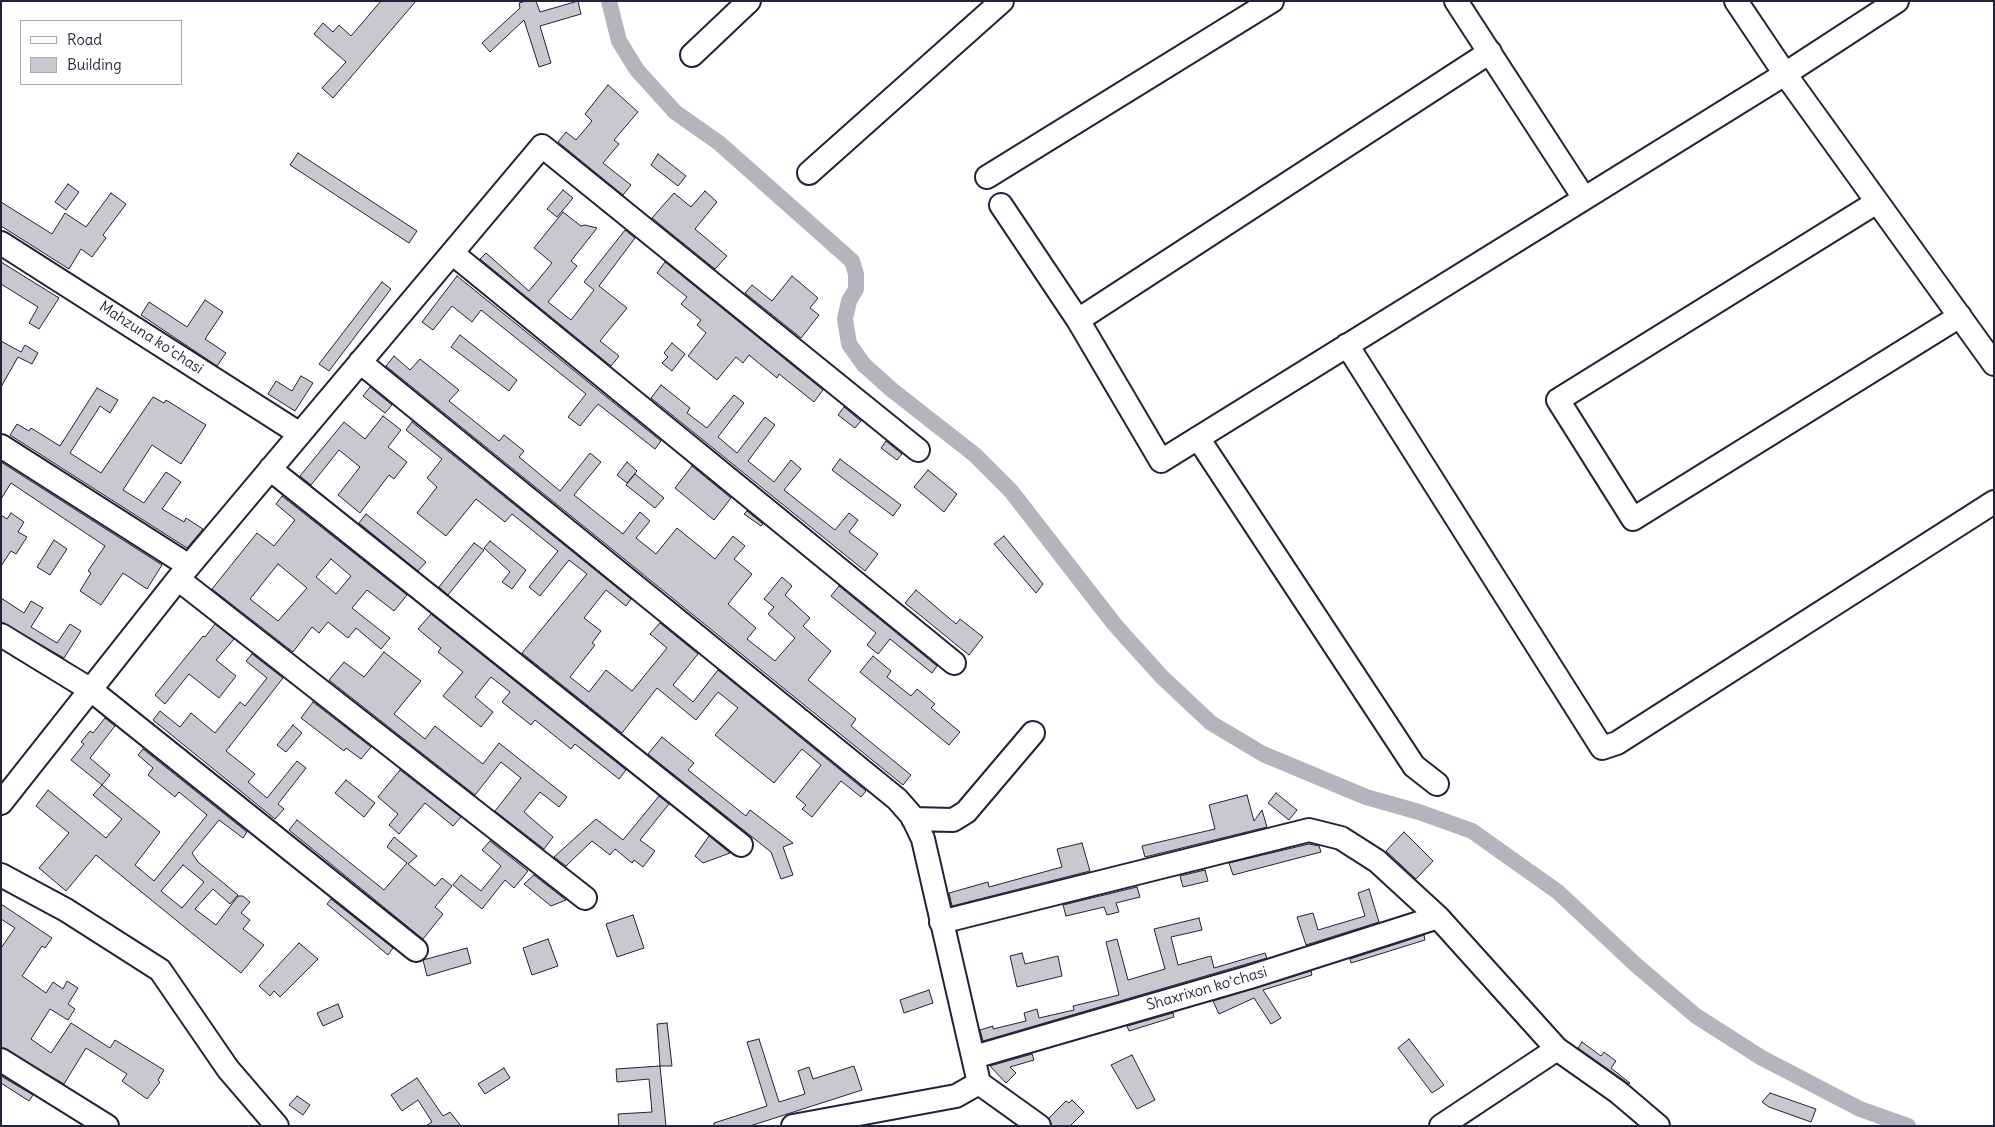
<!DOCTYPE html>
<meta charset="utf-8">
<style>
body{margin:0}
#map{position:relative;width:1995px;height:1127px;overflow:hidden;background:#fff;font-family:Delius,sans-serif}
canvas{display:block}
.frame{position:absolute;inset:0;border:2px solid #22223b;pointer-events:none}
.legend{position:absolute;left:20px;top:20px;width:162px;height:65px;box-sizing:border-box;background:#fff;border:1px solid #a7a7b1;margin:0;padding:6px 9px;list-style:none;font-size:15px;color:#22223b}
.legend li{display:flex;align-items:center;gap:10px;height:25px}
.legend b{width:25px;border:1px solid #a7a7b1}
</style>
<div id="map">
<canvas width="1995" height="1127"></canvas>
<div class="frame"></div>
<ul class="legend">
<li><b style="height:6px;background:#fff"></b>Road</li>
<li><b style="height:14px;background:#c8c8cf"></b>Building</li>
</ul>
</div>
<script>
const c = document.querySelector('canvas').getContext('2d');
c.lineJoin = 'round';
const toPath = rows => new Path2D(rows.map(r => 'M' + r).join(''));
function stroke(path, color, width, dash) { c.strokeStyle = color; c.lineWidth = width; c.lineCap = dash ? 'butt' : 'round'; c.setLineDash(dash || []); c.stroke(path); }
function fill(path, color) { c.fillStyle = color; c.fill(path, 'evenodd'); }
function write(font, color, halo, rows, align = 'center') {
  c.font = font + ' Delius,sans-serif'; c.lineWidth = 4; c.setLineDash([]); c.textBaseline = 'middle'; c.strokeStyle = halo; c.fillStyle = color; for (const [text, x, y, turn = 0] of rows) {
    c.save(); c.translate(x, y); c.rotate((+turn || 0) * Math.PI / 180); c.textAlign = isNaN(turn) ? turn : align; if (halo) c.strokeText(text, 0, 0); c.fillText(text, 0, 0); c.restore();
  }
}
stroke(toPath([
 [609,1,619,41,637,70,675,112,719,143,852,261,856,274,856,289,849,301,845,319,849,344,864,365,892,390,975,455,1011,491,1115,625,1162,677,1211,723,1263,754,1366,797,1419,812,1472,831,1558,892,1636,965,1696,1016,1762,1058,1860,1109,1908,1126]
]), '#b4b4bc', 16);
const building = toPath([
 [381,1,416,1,333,98,322,88,346,62,314,34,323,23,333,32,339,25,351,36,381,1],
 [526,1,536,1,540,12,578,1,581,14,540,26,551,63,539,67,524,20,490,52,482,43,520,8,519,3,526,1],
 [608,85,638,112,614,140,619,144,603,163,631,185,623,195,558,142,566,132,576,140,592,121,585,114,608,85],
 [298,153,417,231,409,243,290,165,298,153],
 [658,154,686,176,678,186,651,165,658,154],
 [68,184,79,192,66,210,55,202,68,184],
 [563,190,573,198,557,217,547,209,563,190],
 [705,191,717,202,695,229,727,256,715,269,652,218,674,193,691,207,705,191],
 [111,193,126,204,103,235,106,238,92,257,81,249,69,269,1,226,1,202,52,234,65,213,86,227,111,193],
 [563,212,581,226,585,225,597,228,571,261,577,266,548,302,571,320,594,290,584,282,625,230,635,238,599,286,627,308,600,341,619,356,611,366,480,259,486,253,529,291,552,263,534,248,563,212],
 [1,262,59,298,39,329,29,323,38,307,1,284,1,262],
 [665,262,823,390,814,402,779,374,777,378,749,355,743,363,736,357,717,380,688,356,706,333,697,325,701,320,681,304,687,297,657,273,665,262],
 [457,276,661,441,655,449,598,404,580,426,568,417,586,394,481,310,472,322,452,306,433,330,422,322,457,276],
 [792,276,818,298,810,308,819,315,801,338,745,293,752,285,772,301,792,276],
 [382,282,391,289,329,371,319,364,382,282],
 [205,300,223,312,205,339,226,353,217,366,141,315,149,302,187,327,205,300],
 [460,335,517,380,509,391,451,347,460,335],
 [1,341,21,352,25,345,38,353,32,364,18,357,1,387,1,341],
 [672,343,685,354,672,371,662,363,668,357,664,353,672,343],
 [394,356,410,370,420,359,459,390,449,401,499,441,504,435,524,451,519,457,560,491,590,453,601,462,574,495,623,534,640,512,650,521,636,538,656,554,677,528,715,559,733,536,745,546,734,559,752,574,728,604,756,628,747,639,775,661,795,638,768,614,774,607,764,599,782,577,792,586,785,595,810,618,803,626,831,651,808,680,856,719,851,726,911,775,903,785,386,366,394,356],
 [301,376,313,383,295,411,268,394,276,381,292,391,301,376],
 [661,385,690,408,687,413,707,428,734,395,744,403,718,437,737,453,765,417,775,425,748,461,774,482,791,460,801,469,784,490,835,530,849,513,858,520,849,532,878,554,865,571,651,398,661,385],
 [370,387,392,405,385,413,363,396,370,387],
 [97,388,118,400,110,413,100,406,70,453,101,473,153,397,164,403,166,400,206,425,181,464,152,445,123,490,144,503,166,472,181,482,162,509,184,522,186,518,203,529,187,548,10,435,17,424,29,431,31,428,60,446,97,388],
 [844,407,861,421,855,428,838,415,844,407],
 [383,416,401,430,388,447,407,462,394,479,389,475,360,513,338,495,360,467,339,450,311,485,300,476,344,422,365,439,383,416],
 [412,422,631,599,626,606,606,590,584,618,601,631,592,643,595,645,570,677,589,692,606,670,632,691,667,648,650,634,660,623,698,654,673,685,693,702,718,670,866,791,861,797,841,781,812,817,802,809,806,805,796,797,821,765,802,749,774,783,715,735,738,708,718,692,696,720,657,688,622,733,522,653,587,574,569,560,540,596,529,587,558,551,512,514,505,522,476,499,446,536,417,513,437,487,427,478,442,459,406,430,412,422],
 [886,441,902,454,897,460,881,448,886,441],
 [840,459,901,505,893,516,832,470,840,459],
 [1,462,162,565,147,589,123,573,101,605,80,591,91,573,88,571,105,546,11,483,1,499,1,462],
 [627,462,637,471,627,483,617,475,627,462],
 [692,466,731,498,714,520,675,488,692,466],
 [928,470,957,494,944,512,914,487,928,470],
 [635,474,664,498,655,508,626,485,635,474],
 [282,496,407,595,394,611,367,590,352,608,390,638,381,649,356,628,348,638,328,622,319,633,312,627,293,652,212,589,257,533,274,546,295,520,276,504,282,496],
 [331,559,351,576,336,594,316,577,331,559],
 [278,564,307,588,278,621,250,599,278,564],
 [747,511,763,524,761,526,744,514,747,511],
 [11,513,24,522,18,532,27,537,16,554,11,551,1,566,1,515,7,519,11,513],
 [366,514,426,562,418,571,359,523,366,514],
 [1004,536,1043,584,1036,593,994,544,1004,536],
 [54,540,67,549,50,575,37,567,54,540],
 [490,541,526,570,512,589,502,582,510,572,484,548,490,541],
 [474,543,484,550,448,595,439,587,474,543],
 [839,586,937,666,932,673,890,639,878,654,867,645,876,633,831,596,839,586],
 [916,590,956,624,960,619,983,637,969,655,905,603,916,590],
 [1,598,24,613,31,601,43,608,31,627,57,643,70,624,81,631,64,658,1,622,1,598],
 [431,614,626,770,619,779,575,744,571,749,535,720,531,725,502,702,510,692,491,677,475,697,493,712,481,727,443,696,463,672,438,652,441,648,418,629,431,614],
 [215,624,234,639,216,660,236,676,219,698,189,674,165,704,155,695,203,636,205,637,215,624],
 [384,652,421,681,394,714,425,739,435,726,483,764,499,743,567,797,559,807,540,792,524,812,553,837,544,849,495,811,521,778,501,762,475,795,329,680,344,662,364,677,384,652],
 [252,654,283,678,226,751,255,774,248,782,267,798,297,761,306,768,278,804,284,809,275,819,153,720,160,711,180,727,191,713,215,733,240,702,245,706,267,678,246,661,252,654],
 [873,656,891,671,887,677,911,696,917,689,935,704,931,708,960,732,949,745,860,672,873,656],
 [313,702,371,747,361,759,346,748,344,751,301,718,313,702],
 [105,718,115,726,90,758,110,775,102,785,71,760,84,744,81,742,90,731,93,733,105,718],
 [293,725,302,733,286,752,277,745,293,725],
 [662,737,694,763,688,770,746,816,750,810,793,843,783,847,793,875,781,879,771,852,648,754,662,737],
 [143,749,247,832,243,838,219,820,192,853,198,862,238,895,230,904,213,889,195,909,216,925,238,896,243,896,250,902,241,913,250,920,243,929,264,945,241,973,96,855,66,891,39,868,69,833,36,806,48,790,106,838,122,819,93,795,102,785,160,832,135,865,154,881,207,815,179,792,175,797,148,775,153,768,138,755,143,749],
 [183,865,204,882,182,908,161,891,183,865],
 [400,770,461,817,453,826,425,803,399,834,389,825,398,814,378,797,400,770],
 [346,780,375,803,364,817,335,793,346,780],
 [1276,793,1297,810,1289,820,1268,803,1276,793],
 [1247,795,1254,821,1262,810,1267,827,1145,857,1142,846,1215,829,1209,805,1247,795],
 [659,796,669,804,640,840,655,851,643,867,634,860,632,863,615,849,610,855,592,841,566,866,554,857,596,819,623,840,659,796],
 [297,820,384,890,407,863,387,847,394,837,417,856,408,864,435,886,442,878,452,886,435,907,443,914,423,939,289,830,297,820],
 [1404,832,1433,861,1416,879,1386,851,1404,832],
 [709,836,730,853,703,863,695,856,709,836],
 [490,841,528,871,514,888,505,880,482,909,453,885,461,875,481,891,501,866,482,850,490,841],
 [1082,843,1090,871,952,906,949,893,988,882,989,887,1062,867,1057,849,1082,843],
 [1309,844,1319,846,1321,852,1233,875,1229,863,1309,844],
 [1205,870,1208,881,1183,887,1180,876,1205,870],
 [534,875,539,879,566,900,551,906,524,884,534,875],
 [1137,887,1140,897,1116,903,1119,912,1107,915,1104,907,1066,916,1063,905,1137,887],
 [1369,889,1379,922,1306,945,1297,917,1313,913,1318,930,1365,916,1358,893,1369,889],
 [331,899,393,948,388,955,327,904,331,899],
 [1,904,52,938,45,948,42,946,22,976,46,993,53,982,63,989,67,981,78,988,68,1004,75,1009,68,1020,50,1009,31,1039,51,1053,71,1023,110,1048,115,1040,164,1070,158,1080,160,1082,147,1099,122,1081,127,1074,86,1048,64,1084,1,1047,1,948,15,928,1,919,1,904],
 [633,915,644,948,617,957,606,924,633,915],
 [1199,918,1202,930,1171,937,1178,965,1211,956,1214,968,1265,953,1267,958,983,1041,980,1030,993,1026,993,1029,1026,1021,1024,1013,1037,1009,1039,1018,1074,1010,1073,1006,1119,995,1106,942,1117,939,1128,980,1165,969,1154,929,1199,918],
 [1424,935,1425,940,1351,963,1350,959,1424,935],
 [548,939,558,966,532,975,523,948,548,939],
 [299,943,318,959,280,997,274,991,270,996,259,986,299,943],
 [467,948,471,963,427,976,423,960,467,948],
 [1022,953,1025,964,1058,956,1062,976,1017,987,1010,956,1022,953],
 [1311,971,1312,975,1263,990,1281,1018,1271,1024,1254,998,1219,1014,1213,1001,1311,971],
 [929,990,933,1003,904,1013,900,1000,929,990],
 [338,1004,343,1017,323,1026,317,1013,338,1004],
 [1173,1013,1174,1017,1129,1031,1127,1026,1173,1013],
 [667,1023,672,1066,660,1066,657,1024,667,1023],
 [759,1039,779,1102,805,1094,798,1071,809,1067,813,1079,854,1066,862,1090,750,1126,714,1126,714,1123,767,1106,747,1042,759,1039],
 [1409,1039,1444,1085,1432,1093,1398,1048,1409,1039],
 [1582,1042,1601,1056,1604,1052,1616,1061,1611,1068,1630,1083,1629,1084,1578,1048,1582,1042],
 [1032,1054,1034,1060,1010,1067,1016,1073,1006,1083,990,1066,1032,1054],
 [1132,1055,1155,1100,1137,1109,1111,1065,1132,1055],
 [660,1066,666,1126,619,1126,618,1114,652,1112,649,1079,617,1082,616,1069,660,1066],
 [504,1068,510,1078,485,1094,478,1084,504,1068],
 [1,1076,33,1095,29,1101,1,1083,1,1076],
 [417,1078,443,1116,450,1112,461,1126,426,1126,432,1122,418,1100,402,1111,391,1095,417,1078],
 [1770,1093,1816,1109,1811,1122,1769,1107,1762,1102,1770,1093],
 [297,1096,310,1105,303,1115,289,1105,297,1096],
 [1072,1100,1084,1112,1070,1126,1052,1126,1049,1118,1066,1101,1069,1103,1072,1100]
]);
fill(building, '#c8c8cf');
stroke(building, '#22223b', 1);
const minor = toPath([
 [1456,1,1584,198],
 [1736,1,1785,74,1994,364],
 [692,55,749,1],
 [809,173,1002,1],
 [987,177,1272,1],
 [1877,202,1558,400,1633,519,1960,316],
 [1001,205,1078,320,1161,461,1785,74,1897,1],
 [1,243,300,434],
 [452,253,954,663],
 [1078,320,1490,52],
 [1347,345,1602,748,1617,743,1994,502],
 [360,362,897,799,912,816,923,839,979,1083],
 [1198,438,1414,766,1437,784],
 [1,446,189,566],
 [270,469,741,845],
 [178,579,585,898],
 [1,635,91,690,416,950],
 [1,803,178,579,542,146,918,450],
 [913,819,953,820,966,812,1033,733],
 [1,875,66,910,160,970,228,1069,277,1126],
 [941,922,1309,830,1341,838,1377,861,1438,917,1557,1049],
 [974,1057,1250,977,1438,917],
 [1,1060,107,1126],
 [793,1126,956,1096,979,1083,1039,1126],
 [1441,1126,1557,1049,1618,1092,1658,1126]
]);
stroke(minor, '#22223b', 26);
stroke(minor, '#fff', 22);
write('15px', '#22223b', '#fff', [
 ["Mahzuna koʻchasi",151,338,33],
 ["Shaxrixon koʻchasi",1207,989,-16]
]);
</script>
